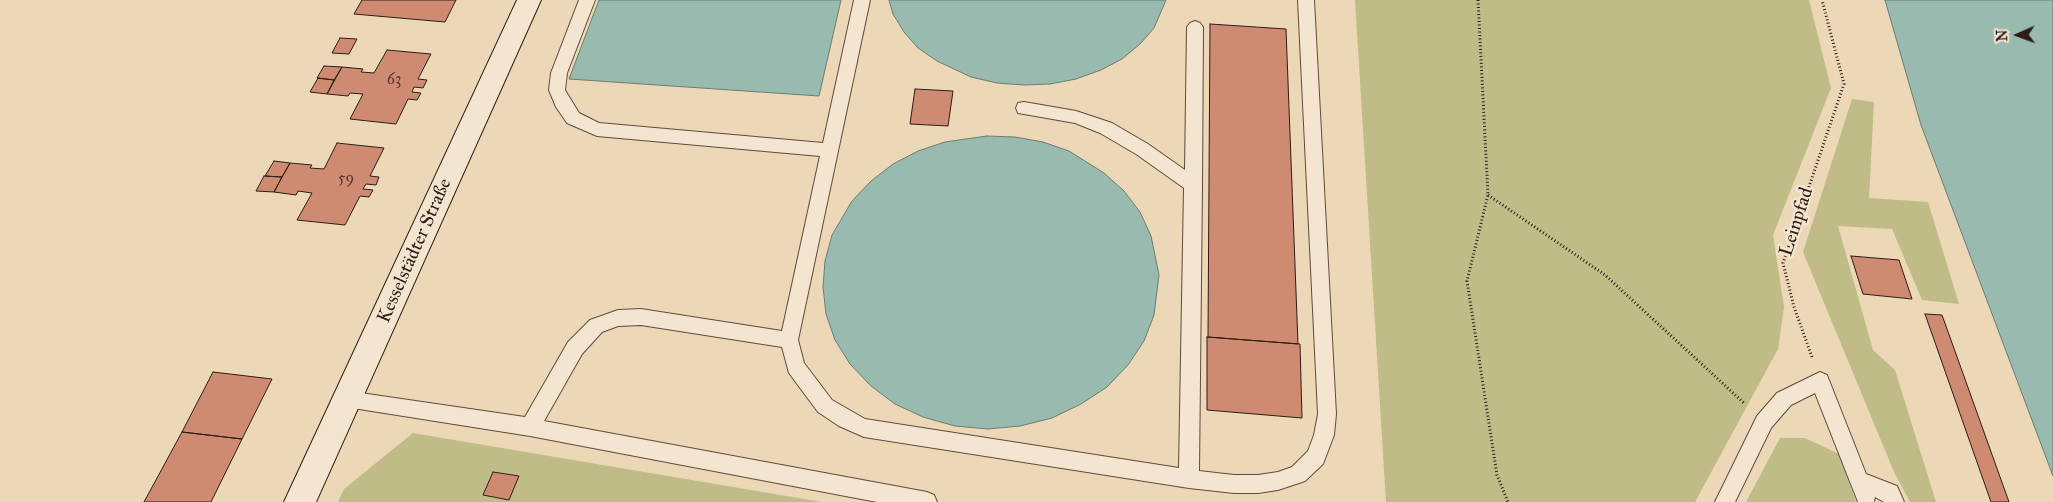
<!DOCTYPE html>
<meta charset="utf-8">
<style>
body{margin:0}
#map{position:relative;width:2053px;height:502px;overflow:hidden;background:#ecd7b6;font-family:"IM FELL Great Primer",serif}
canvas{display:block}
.north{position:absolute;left:1993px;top:10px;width:50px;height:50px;-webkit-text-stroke:4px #f3e5d0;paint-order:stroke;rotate:268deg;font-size:14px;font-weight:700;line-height:20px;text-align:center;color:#2e1c15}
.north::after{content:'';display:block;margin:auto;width:18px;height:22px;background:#2e1c15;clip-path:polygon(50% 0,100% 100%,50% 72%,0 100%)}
</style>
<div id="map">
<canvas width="2053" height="502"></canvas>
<div class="north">N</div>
</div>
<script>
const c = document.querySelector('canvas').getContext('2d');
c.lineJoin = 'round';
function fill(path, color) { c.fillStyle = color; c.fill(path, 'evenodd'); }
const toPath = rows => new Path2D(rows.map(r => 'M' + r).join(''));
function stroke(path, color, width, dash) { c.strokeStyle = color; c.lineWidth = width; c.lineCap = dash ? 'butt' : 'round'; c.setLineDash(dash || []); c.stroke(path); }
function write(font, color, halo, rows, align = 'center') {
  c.font = font + ' "IM FELL Great Primer",serif'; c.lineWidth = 5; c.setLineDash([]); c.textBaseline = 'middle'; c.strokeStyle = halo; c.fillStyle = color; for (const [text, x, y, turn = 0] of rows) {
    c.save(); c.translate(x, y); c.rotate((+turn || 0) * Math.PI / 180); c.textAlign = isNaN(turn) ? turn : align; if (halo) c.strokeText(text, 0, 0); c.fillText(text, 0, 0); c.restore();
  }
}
fill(toPath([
 [1355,0,1809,0,1831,88,1773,235,1784,307,1778,349,1695,502,1386,502],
 [1852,99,1874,102,1869,198,1928,202,1959,304,1922,300,1892,229,1838,226,1873,350,1895,370,1936,502,1910,502,1894,472,1803,252],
 [413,433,822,502,338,502,344,489],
 [1780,438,1805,438,1839,454,1856,502,1746,502]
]), '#c0bc88');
const water = toPath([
 [599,0,841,0,819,96,569,79,599,0],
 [889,0,1166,0,1154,28,1140,44,1122,59,1101,70,1076,79,1050,84,1024,85,997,83,971,77,937,61,918,48,904,32,893,14,889,0],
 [1885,0,2053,0,2053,476,1921,125,1885,0],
 [987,136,1015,137,1043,142,1069,151,1104,173,1124,191,1140,212,1151,236,1159,275,1154,315,1144,341,1128,365,1107,387,1081,404,1052,418,1020,426,988,429,955,426,923,417,895,404,871,386,850,364,835,340,826,314,823,287,825,261,832,235,852,201,871,181,893,164,918,151,945,142,987,136]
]);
fill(water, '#99baae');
stroke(water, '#6e7b71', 1);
const building = toPath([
 [362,0,456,0,445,22,354,14,362,0],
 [1210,24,1286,29,1298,344,1208,337,1210,24],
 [340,38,357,39,349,54,332,53,340,38],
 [387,50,431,54,418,79,427,80,423,88,414,87,412,92,421,93,417,100,408,99,396,124,350,119,363,94,350,93,348,96,327,94,342,67,363,69,361,72,374,73,387,50],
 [324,66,342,67,334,80,317,78,324,66],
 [318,78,334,80,327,94,310,92,318,78],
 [915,89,953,91,948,126,910,124,915,89],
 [337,143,384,148,370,176,379,177,376,185,366,184,363,189,373,190,369,197,360,196,345,225,297,220,312,193,298,191,296,195,274,192,282,177,290,163,312,165,310,168,324,169,337,143],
 [274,161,290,163,282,177,265,176,274,161],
 [264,176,282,177,274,192,256,191,264,176],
 [1851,256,1899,260,1912,299,1863,294,1851,256],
 [1925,314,1942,315,2009,502,1991,502,1925,314],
 [1207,337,1300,344,1302,418,1207,410,1207,337],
 [213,372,272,379,242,439,182,432,213,372],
 [182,432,242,439,211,502,144,502,182,432],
 [493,472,519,476,509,500,483,495,493,472]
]);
fill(building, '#cf8b72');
stroke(building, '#2e1c15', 1);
const lane = toPath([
 [579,0,595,0,567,73,565,90,579,113,599,123,823,143,854,0,870,0,798,340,804,363,832,400,865,419,1179,468,1184,188,1136,154,1100,133,1075,123,1024,114,1018,113,1016,108,1018,103,1024,102,1076,111,1112,123,1148,144,1185,170,1187,27,1190,23,1195,21,1200,23,1203,27,1202,186,1199,471,1234,475,1258,475,1278,472,1292,467,1308,451,1314,435,1318,414,1298,0,1314,0,1336,414,1334,435,1323,464,1305,481,1278,490,1258,493,1234,493,1189,488,864,437,839,426,818,412,789,373,782,347,641,325,618,326,602,332,582,354,544,421,927,492,934,495,937,502,877,502,530,436,340,406,338,400,340,394,347,391,525,417,568,342,590,320,618,310,641,309,782,331,820,156,597,136,567,123,556,107,549,90,551,73,579,0],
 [1820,372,1827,375,1866,474,1897,486,1904,502,1884,502,1875,497,1874,502,1858,502,1815,393,1791,405,1771,428,1735,502,1715,502,1757,416,1777,393,1820,372]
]);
const secondary = toPath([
 [517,0,541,0,316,502,284,502,517,0]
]);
stroke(lane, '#5e4b3d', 2);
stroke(secondary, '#2e1c15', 2);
stroke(toPath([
 [1478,0,1488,195,1467,281,1497,475,1508,502],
 [1488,195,1605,275,1744,403],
 [1812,357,1794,307,1783,263,1844,84,1822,0]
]), '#2e1c15', 3, [1, 2.5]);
fill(lane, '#f3e5d0');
fill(secondary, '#f3e5d0');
write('16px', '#56382c', null, [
 ["63",394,80],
 ["59",346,179]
]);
write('19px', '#2e1c15', '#f3e5d0', [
 ["Leinpfad",1797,222,-72],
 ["Kesselstädter Straße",415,251,-66]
]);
</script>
